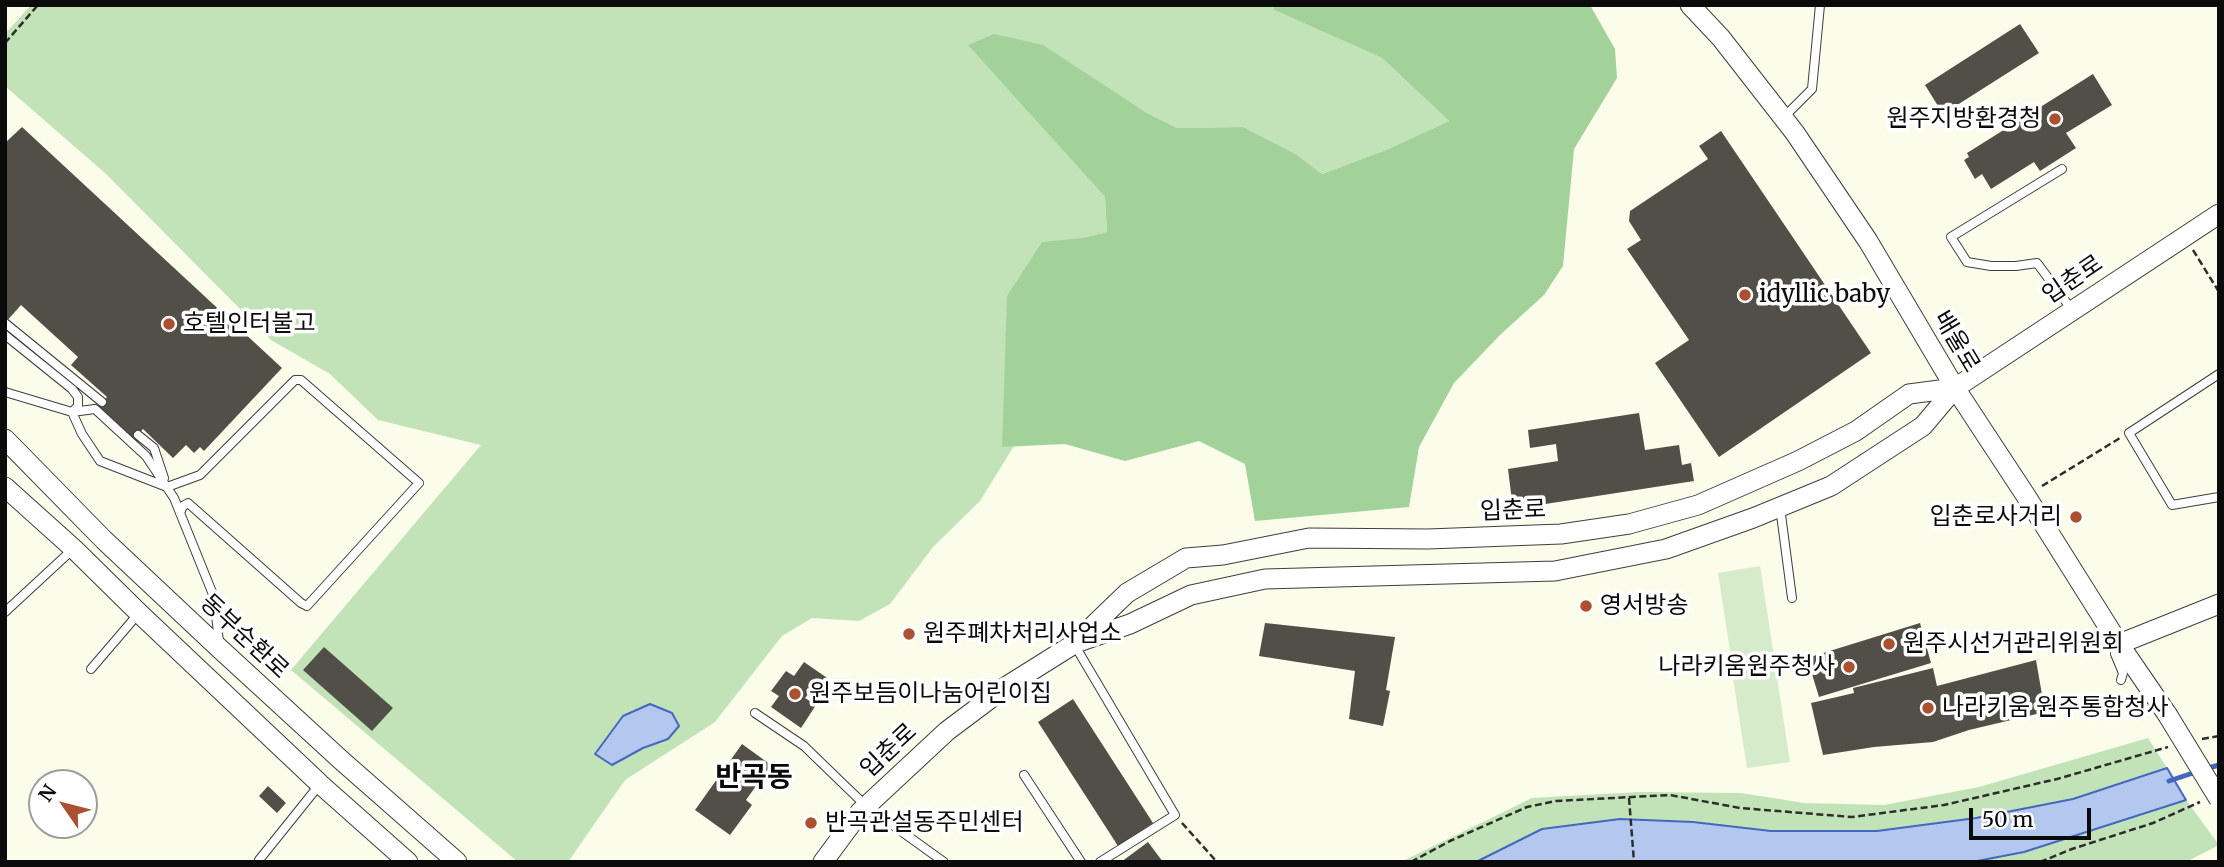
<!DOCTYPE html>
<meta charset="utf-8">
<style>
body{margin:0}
#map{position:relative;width:2224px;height:867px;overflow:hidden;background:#fbfdea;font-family:Merriweather,serif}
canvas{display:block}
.frame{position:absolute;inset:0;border:7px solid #0b0b0b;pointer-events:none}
.north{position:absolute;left:28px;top:769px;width:70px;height:70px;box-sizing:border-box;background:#fff;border:2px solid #9d9d9d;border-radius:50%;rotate:305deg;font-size:19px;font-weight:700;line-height:28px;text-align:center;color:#0b0b0b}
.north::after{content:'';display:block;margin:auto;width:24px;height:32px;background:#ab5132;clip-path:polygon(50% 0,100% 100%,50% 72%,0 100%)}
.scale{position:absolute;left:1969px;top:808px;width:122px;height:32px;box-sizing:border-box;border:4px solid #0b0b0b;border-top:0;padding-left:9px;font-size:21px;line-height:24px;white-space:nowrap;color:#0b0b0b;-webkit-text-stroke:5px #fff;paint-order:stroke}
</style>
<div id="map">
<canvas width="2224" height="867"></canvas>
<div class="frame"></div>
<div class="north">N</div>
<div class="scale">50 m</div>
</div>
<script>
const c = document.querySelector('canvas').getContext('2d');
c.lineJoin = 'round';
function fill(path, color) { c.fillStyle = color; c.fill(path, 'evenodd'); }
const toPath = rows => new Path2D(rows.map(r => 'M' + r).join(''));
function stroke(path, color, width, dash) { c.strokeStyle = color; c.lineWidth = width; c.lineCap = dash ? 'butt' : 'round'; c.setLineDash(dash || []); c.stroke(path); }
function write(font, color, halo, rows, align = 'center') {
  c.font = font + ' Merriweather,"Noto Sans KR",serif'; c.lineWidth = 7; c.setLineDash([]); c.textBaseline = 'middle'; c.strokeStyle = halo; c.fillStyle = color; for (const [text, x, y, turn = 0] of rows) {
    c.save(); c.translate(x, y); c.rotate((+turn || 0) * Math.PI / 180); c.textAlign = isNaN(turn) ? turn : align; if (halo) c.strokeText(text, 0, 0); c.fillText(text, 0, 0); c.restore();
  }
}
fill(toPath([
 [31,5,1273,5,1274,10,1382,58,1449,121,1386,150,1322,174,1296,154,1243,127,1177,128,1145,112,969,45,1105,197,1107,232,1082,238,1002,447,1014,446,980,501,933,547,890,604,859,621,812,618,782,636,715,722,625,780,568,862,518,862,291,670,481,445,378,420,330,374,271,340,105,173,5,86,5,34],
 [2148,738,2167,768,2073,799,1976,818,1877,831,1771,831,1693,822,1569,862,1401,862,1532,798,1639,792,1741,793,1804,803,1884,805,1979,787],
 [2186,800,2219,845,2186,862,1972,862,2024,852]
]), '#c2e3b8');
fill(toPath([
 [1273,5,1590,5,1615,49,1617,78,1574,149,1563,266,1544,295,1500,335,1454,383,1419,447,1409,507,1255,521,1245,464,1199,441,1125,461,1065,444,1002,447,1007,296,1042,242,1082,238,1107,232,1105,197,968,45,994,34,1043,45,1145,112,1177,128,1243,127,1296,154,1322,174,1386,150,1449,121,1382,58,1274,10]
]), '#a2d299');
fill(toPath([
 [1760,566,1775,663,1733,670,1718,573],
 [1775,665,1790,762,1747,768,1732,672]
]), '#d5ebc9');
const water = toPath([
 [650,704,672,713,679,726,668,739,643,748,612,765,595,754,623,716,650,704],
 [2167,768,2186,800,2024,852,1972,862,1476,862,1542,829,1620,819,1693,822,1771,831,1877,831,1976,818,2073,799,2167,768]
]);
fill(water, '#b4c7ef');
stroke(water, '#4368be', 2);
stroke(toPath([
 [2205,769,2219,765],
 [2169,781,2196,772]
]), '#4368be', 5);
fill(toPath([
 [2020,24,2039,53,1943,114,1925,85],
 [2093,74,2112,105,2066,133,2076,148,2040,171,2034,162,1991,189,1982,174,1975,179,1964,160,1969,157,1967,153],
 [22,127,282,368,204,451,200,447,194,453,186,445,173,458,143,429,134,439,98,407,107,397,71,365,78,357,21,305,5,323,5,143],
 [1721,131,1871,353,1719,457,1655,363,1689,340,1627,249,1641,240,1629,221,1630,211,1708,159,1699,146],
 [1639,413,1645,450,1679,445,1682,465,1691,463,1694,481,1513,509,1508,469,1558,461,1556,444,1530,448,1528,430],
 [1265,623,1395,637,1386,690,1390,691,1383,726,1349,719,1355,671,1259,656],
 [1920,623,1931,663,1819,697,1807,658],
 [324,647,393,708,372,731,303,670],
 [2036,660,2045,712,1969,730,1933,742,1874,747,1823,755,1811,703,1854,693,1853,688,1933,668,1937,686],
 [804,662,833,682,826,692,816,685,805,698,816,705,801,728,771,707,779,696,771,691,786,671,794,676],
 [1073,699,1153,823,1118,846,1038,722],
 [742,744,771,765,746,800,752,805,730,835,695,810],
 [268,786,286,803,277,813,259,796],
 [1148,842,1163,862,1121,862]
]), '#524f48');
const service = toPath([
 [1783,118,1812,89,1820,5],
 [2062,169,1951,237,1967,262,1991,266,2016,266,2037,263,2072,310],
 [5,323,102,402],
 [5,335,72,389,78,397,78,406,72,412],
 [2219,374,2129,433,2172,505,2219,497],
 [5,392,72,412,95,409,146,456,174,498,214,597,219,642],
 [72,412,82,434,100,461,167,487,200,475,295,380,301,380,419,483,307,606,301,603,188,503,183,506,180,513],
 [138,435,154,448,164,478],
 [1780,507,1792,598],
 [5,612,72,550],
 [1074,644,1175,815,1100,862],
 [2115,654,2123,673,2121,680],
 [91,669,139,613],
 [755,713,804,746,866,806,944,862],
 [1024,775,1081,862],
 [261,862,259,860,320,784]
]);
const tertiary = toPath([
 [1690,5,1721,38,1795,133,1868,241,1955,388,2026,496,2119,644,2167,714],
 [5,439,104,540,219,648,341,760,457,862],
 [5,487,74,549,139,613,320,784,408,862],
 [1081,641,1130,624,1191,595,1265,579,1555,571,1666,549,1753,518,1831,486,1923,426,1955,388,2219,214],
 [2119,644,2219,604],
 [823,862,860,812,947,731,1007,686,1074,644,1127,593,1186,558,1223,555,1309,538,1428,539,1561,534,1629,524,1698,505,1798,461,1856,431,1909,394,1955,388]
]);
stroke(service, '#3e3e3e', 10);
stroke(tertiary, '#3e3e3e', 21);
stroke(toPath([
 [5,43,38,5],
 [2193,250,2219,292],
 [2042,486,2120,438],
 [2202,739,2219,736],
 [1629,798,1634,862],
 [1182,823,1217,862],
 [1411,862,1450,841,1527,807,1556,801,1670,795,1740,808,1852,817,1944,805,2057,779,2168,747],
 [2040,862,2072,849,2153,823,2200,802]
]), '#2d2d2d', 2.5, [7, 3.5]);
stroke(service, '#fff', 8);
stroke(tertiary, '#fff', 19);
const tertiaryBridge = toPath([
 [2167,714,2219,799]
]);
stroke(tertiaryBridge, '#3e3e3e', 21, []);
stroke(tertiaryBridge, '#fff', 19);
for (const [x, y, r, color] of [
 [2055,119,7,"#ab5132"],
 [1745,295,7,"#ab5132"],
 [169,324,7,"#ab5132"],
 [2076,517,7,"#ab5132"],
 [1586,606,7,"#ab5132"],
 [909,634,7,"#ab5132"],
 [1889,644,7,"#ab5132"],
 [1849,667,7,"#ab5132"],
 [795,694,7,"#ab5132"],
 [1928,708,7,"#ab5132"],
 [811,823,7,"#ab5132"]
]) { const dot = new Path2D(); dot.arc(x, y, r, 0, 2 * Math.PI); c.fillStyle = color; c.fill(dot); stroke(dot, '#fff', 2.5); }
write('24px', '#0b0b0b', '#fff', [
 ["원주지방환경청",2041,119,"right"],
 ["idyllic baby",1759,295],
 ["호텔인터불고",183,324],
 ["입춘로사거리",2062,517,"right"],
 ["영서방송",1600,606],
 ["원주폐차처리사업소",923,634],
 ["원주시선거관리위원회",1903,644],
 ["나라키움원주청사",1835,667,"right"],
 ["원주보듬이나눔어린이집",809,694],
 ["나라키움 원주통합청사",1942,708],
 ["반곡관설동주민센터",825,823]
], 'left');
write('24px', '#0b0b0b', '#fff', [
 ["입춘로",2073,280,-34],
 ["배울로",1956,342,59],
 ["입춘로",1513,511,-2],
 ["동부순환로",244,637,43],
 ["입춘로",889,751,-43]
]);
write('bold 28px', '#0b0b0b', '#fff', [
 ["반곡동",754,778]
]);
</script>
